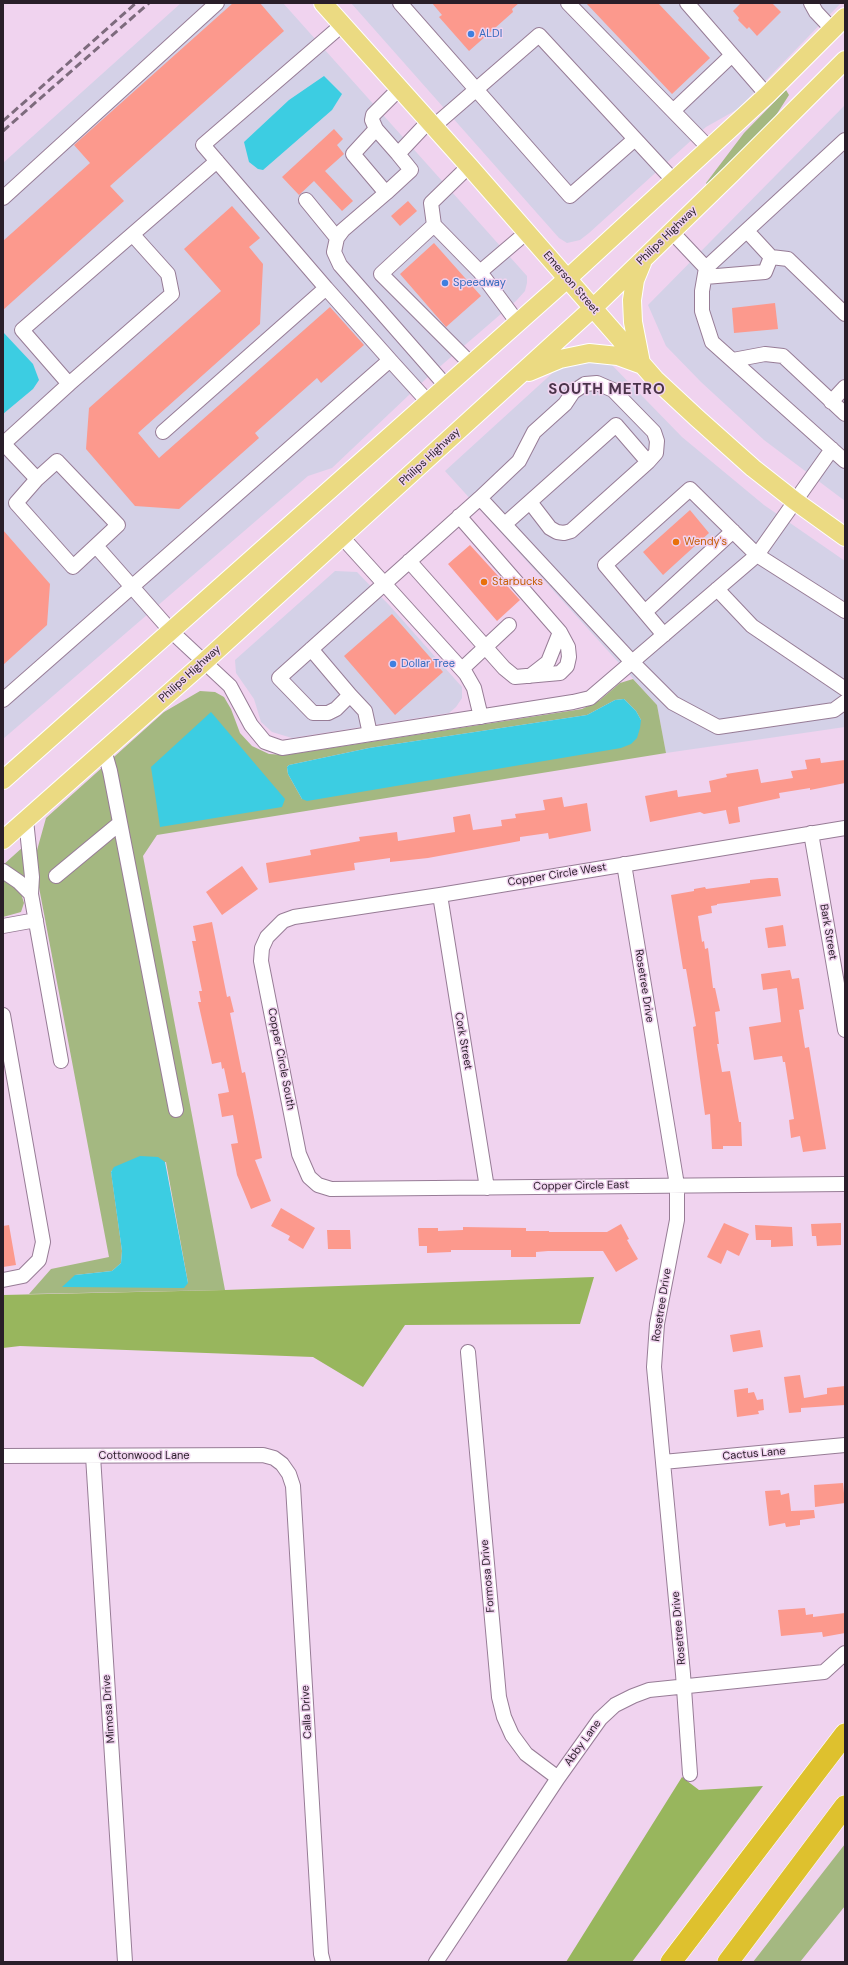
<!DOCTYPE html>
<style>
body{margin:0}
#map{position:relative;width:848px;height:1965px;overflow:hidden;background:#f0d3ef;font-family:"DM Sans",sans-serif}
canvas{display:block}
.frame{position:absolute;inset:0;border:4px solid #291e29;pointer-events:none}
</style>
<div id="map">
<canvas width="848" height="1965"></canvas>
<div class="frame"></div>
</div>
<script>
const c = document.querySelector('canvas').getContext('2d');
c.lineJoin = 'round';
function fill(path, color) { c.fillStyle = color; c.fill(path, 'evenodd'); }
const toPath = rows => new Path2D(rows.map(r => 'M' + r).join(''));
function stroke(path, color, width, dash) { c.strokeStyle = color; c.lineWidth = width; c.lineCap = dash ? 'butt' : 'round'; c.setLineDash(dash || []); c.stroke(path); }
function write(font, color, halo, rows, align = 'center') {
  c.font = font + ' "DM Sans",sans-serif'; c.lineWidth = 3; c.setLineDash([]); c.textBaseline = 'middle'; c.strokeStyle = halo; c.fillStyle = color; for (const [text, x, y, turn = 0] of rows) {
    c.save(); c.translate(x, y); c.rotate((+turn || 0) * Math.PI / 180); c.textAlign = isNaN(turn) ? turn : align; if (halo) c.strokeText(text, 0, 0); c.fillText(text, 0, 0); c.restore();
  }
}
fill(toPath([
 [181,3,283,3,527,276,527,283,525,291,516,301,429,376,332,468,308,476,3,739,3,163],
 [351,3,841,3,738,109,706,127,589,233,580,240,567,243,559,238],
 [845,105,845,501,764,440,701,382,666,346,648,305],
 [577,360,609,362,682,437,764,505,845,561,845,727,666,753,657,705,445,471,558,368],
 [335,571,357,572,390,606,462,687,462,698,456,707,449,713,292,738,272,732,261,722,254,699,236,673,235,660]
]), '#d4d1e7');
fill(toPath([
 [786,90,789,95,773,120,707,185,706,183,744,133],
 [633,679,657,705,666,753,157,835,143,856,225,1290,29,1294,51,1269,109,1257,34,861,46,818,164,712,200,691,215,692,224,697,231,709,240,733,252,746,269,754,286,755,582,709,600,700,620,683],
 [624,699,636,711,641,720,302,799,288,774,287,767,289,765,369,748,587,715,615,700],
 [166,1162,188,1283,75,1275,112,1271,121,1263,122,1251,111,1171],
 [23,847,27,876,24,879,3,865],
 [3,878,20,890,24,903,21,912,3,917],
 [845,1844,845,1906,800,1962,753,1962]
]), '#a4b881');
fill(toPath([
 [594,1277,580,1324,405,1325,363,1387,313,1357,20,1346,3,1348,3,1295,225,1290],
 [682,1777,699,1790,763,1786,632,1962,566,1962]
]), '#98b65d');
fill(toPath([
 [324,76,342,94,332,110,263,170,258,169,249,162,244,142,289,100],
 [3,332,33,364,39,380,33,389,3,414],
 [624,699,636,711,641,720,640,728,637,738,631,744,621,748,307,801,302,799,288,774,287,767,289,765,369,748,587,715,615,700],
 [211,712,285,799,282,807,160,827,151,767],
 [140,1156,158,1157,165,1162,188,1283,184,1288,62,1287,75,1275,112,1271,121,1263,122,1251,111,1172,114,1167]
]), '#3ccde2');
fill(toPath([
 [233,3,260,3,284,31,110,186,124,201,3,310,3,241,90,163,74,145],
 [432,3,519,3,512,9,513,12,469,51,439,17,442,15],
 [586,3,658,3,710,58,672,94],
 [741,3,772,3,781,12,757,36,749,27,747,29,738,20,739,18,733,11],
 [334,129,343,139,337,145,344,154,325,171,353,201,342,211,314,181,299,195,282,177],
 [408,201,417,211,400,226,391,216],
 [232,206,260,238,249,247,263,264,260,324,138,433,159,458,330,307,364,345,321,383,317,378,255,433,259,438,179,509,135,506,86,449,89,408,221,291,184,249],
 [434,243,481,296,446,327,400,274],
 [775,303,778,329,734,333,732,308],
 [690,510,709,533,663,575,643,552],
 [3,530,50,584,47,625,3,665],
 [470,545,520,600,497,621,448,564],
 [392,614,443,672,395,715,344,656],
 [820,758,821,763,845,760,845,783,810,790,810,788,779,793,780,798,738,807,740,822,729,824,726,810,704,814,700,812,650,822,645,796,677,790,678,797,711,792,709,781,727,777,726,774,758,769,761,783,793,778,791,771,807,769,805,760],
 [562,797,564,807,587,803,591,831,549,839,548,833,520,837,520,841,428,858,390,862,390,858,354,863,355,870,269,883,266,863,311,855,310,850,360,841,359,837,397,832,398,841,455,832,453,817,470,814,473,830,502,826,501,820,516,818,515,814,545,810,543,800],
 [242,866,258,889,222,915,206,892],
 [769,878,778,878,781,896,717,904,717,905,711,906,712,913,698,916,702,942,704,941,705,949,708,948,713,988,715,988,720,1011,715,1012,719,1044,717,1044,722,1072,730,1071,739,1122,741,1122,742,1146,723,1146,723,1149,712,1149,710,1114,705,1115,693,1027,696,1026,686,969,683,969,671,895,694,891,694,889,705,887,706,889,750,883,750,880],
 [212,922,227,997,230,996,234,1012,230,1013,242,1073,245,1072,262,1158,255,1160,271,1201,251,1209,237,1175,231,1144,238,1143,233,1115,222,1117,218,1094,229,1092,224,1068,222,1069,221,1062,212,1064,198,1002,201,1002,199,991,202,991,192,941,196,941,193,926],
 [783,925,786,946,768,948,765,928],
 [790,970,792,979,799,978,804,1009,799,1010,805,1048,809,1047,826,1149,803,1152,800,1136,791,1138,789,1120,794,1119,785,1062,783,1062,782,1056,754,1060,749,1027,781,1022,777,988,763,990,761,974],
 [281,1208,315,1228,303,1249,288,1240,290,1236,271,1226],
 [724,1223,749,1234,739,1256,727,1250,721,1264,707,1257],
 [841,1223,841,1245,817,1246,816,1236,812,1236,811,1224],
 [621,1224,629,1239,627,1240,638,1259,616,1272,603,1251,548,1251,536,1252,536,1257,511,1257,511,1250,451,1250,451,1252,427,1253,427,1246,419,1246,418,1228,438,1228,438,1231,463,1230,463,1227,526,1228,526,1231,549,1231,549,1232,607,1232],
 [9,1225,16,1265,3,1267,3,1226],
 [755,1225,792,1227,793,1246,771,1247,771,1240,756,1240],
 [327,1230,350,1230,351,1249,328,1249],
 [760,1330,763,1347,733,1352,730,1335],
 [800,1375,804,1398,827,1394,827,1388,845,1386,845,1405,801,1408,801,1412,789,1413,784,1377],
 [748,1388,748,1393,754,1392,757,1400,763,1399,764,1410,758,1411,759,1414,737,1417,734,1390],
 [843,1483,845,1503,815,1507,814,1485],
 [780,1490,781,1495,789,1493,791,1511,814,1510,815,1518,800,1520,800,1525,786,1527,785,1523,769,1526,765,1491],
 [805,1608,806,1615,813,1614,813,1617,845,1613,845,1633,823,1637,822,1632,781,1636,778,1610]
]), '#fc998d');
const minor = toPath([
 [400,3,570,196,635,139],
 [568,3,673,111],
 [687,3,767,95],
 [811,3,816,12,832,29],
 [400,88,373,115,372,120,376,129,398,154,429,121],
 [434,126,539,35,674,181],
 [376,129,353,154,386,193,411,170,398,154],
 [845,140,706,268,702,291,702,311,712,342,845,461],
 [710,149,673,111,732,55],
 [469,166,431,203,434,225,480,272,518,323],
 [386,193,343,230,337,238,334,252,340,265,447,387],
 [3,198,217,3],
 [306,200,337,238],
 [434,225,381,274,472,365],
 [747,231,771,257,788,259,845,314],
 [672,232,706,268],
 [133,235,168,274,172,294,69,384,22,330,217,161],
 [480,272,527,232],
 [705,277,765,272,771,257],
 [390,360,429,403],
 [733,360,765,354,783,356,845,414],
 [831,402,845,387],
 [163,432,326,288,203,145,342,25],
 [3,443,37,479],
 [3,444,69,384],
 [57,461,118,525,73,567,16,503,37,479,57,461],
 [530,502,550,528,557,532,564,533,571,531,648,462],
 [505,524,616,425,648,462,656,453,657,441,654,432,613,390,597,383,585,384,573,392,565,404,534,432,519,461,480,498,633,663,673,703,718,727,834,710,845,702],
 [342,537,466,674,474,688,481,717],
 [96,546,171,631,230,686,251,725,265,742,282,748,573,702,590,698,757,555,832,449],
 [409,561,504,668,515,677,560,673,567,666,569,657,568,647,560,632,459,516],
 [717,589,752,626,845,689],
 [645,612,733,531],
 [664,635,605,565,690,489,757,555,845,611],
 [311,649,350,695],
 [462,669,509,625],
 [530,676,548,662,560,632],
 [3,700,390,360,326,288],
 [370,734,365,711,350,695,336,709,328,713,313,713,279,678,480,498],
 [104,750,110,771,176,1110],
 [26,820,32,877,31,894,61,1061],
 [845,828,440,895,294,917,283,921,267,937,262,948,261,961,299,1154,309,1177,318,1185,331,1189,845,1184],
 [811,833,845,1030],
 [624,864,677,1185,677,1220,657,1324,654,1367,683,1674,690,1774],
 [3,871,19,882,31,894],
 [56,876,120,823],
 [440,895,487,1188],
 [3,926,36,920],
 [3,1015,43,1242,39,1260,23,1276,3,1280],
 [468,1352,499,1697,504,1717,512,1735,526,1754,558,1778],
 [3,1456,263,1455,274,1458,282,1464,289,1474,293,1486,321,1954,323,1962],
 [93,1456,125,1962],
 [663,1462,845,1445],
 [436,1962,558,1778,600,1719,615,1705,633,1696,649,1690,824,1672,845,1653]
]);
const major = toPath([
 [323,3,469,166,655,379,697,418,753,468,795,501,845,537],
 [641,363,633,322,632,300,635,280,642,263],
 [529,372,560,359,589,353,618,356,640,364],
 [3,780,567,279,767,95,845,17],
 [3,840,203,663,593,308,731,174,845,60]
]);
const highway = toPath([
 [671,1962,845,1734],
 [728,1962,845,1806]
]);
stroke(minor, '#977c96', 16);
stroke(major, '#fff', 20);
stroke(highway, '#fff', 22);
stroke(minor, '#fff', 14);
stroke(major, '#ebda82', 18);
stroke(highway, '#dec12e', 21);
stroke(toPath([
 [3,121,136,3],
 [3,131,149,3]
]), '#7d6b7d', 3, [8, 4]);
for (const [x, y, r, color] of [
 [471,34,4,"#3f7fe0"],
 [445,283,4,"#3f7fe0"],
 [676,542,4,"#e8710a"],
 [484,582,4,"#e8710a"],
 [393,664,4,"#3f7fe0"]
]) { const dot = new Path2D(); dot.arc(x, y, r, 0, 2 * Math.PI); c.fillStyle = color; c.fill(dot); stroke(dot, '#f0d3ef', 1.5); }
write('11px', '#366cbe', '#f0d3ef', [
 ["ALDI",479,34],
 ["Speedway",453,283],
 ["Dollar Tree",401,664]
], 'left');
write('11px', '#291e29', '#f0d3ef', [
 ["Philips Highway",667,236,-44],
 ["Emerson Street",571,283,49],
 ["Philips Highway",430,457,-43],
 ["Philips Highway",190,674,-42],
 ["Copper Circle West",557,875,-9],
 ["Bark Street",828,932,80],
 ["Rosetree Drive",644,986,81],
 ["Cork Street",463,1041,80],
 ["Copper Circle South",281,1059,79],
 ["Copper Circle East",581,1186,-1],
 ["Rosetree Drive",662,1305,-81],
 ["Cactus Lane",754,1454,-5],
 ["Cottonwood Lane",144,1456],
 ["Formosa Drive",488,1576,-95],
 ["Rosetree Drive",679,1628,-95],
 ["Mimosa Drive",109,1709,-94],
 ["Calla Drive",307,1712,-93],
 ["Abby Lane",583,1743,-54]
]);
write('11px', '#c56008', '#f0d3ef', [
 ["Wendy's",684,542],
 ["Starbucks",492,582]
], 'left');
c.letterSpacing = '1px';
write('bold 15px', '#4a334a', '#f0d3ef', [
 ["SOUTH METRO",607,390]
]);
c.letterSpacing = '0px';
</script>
